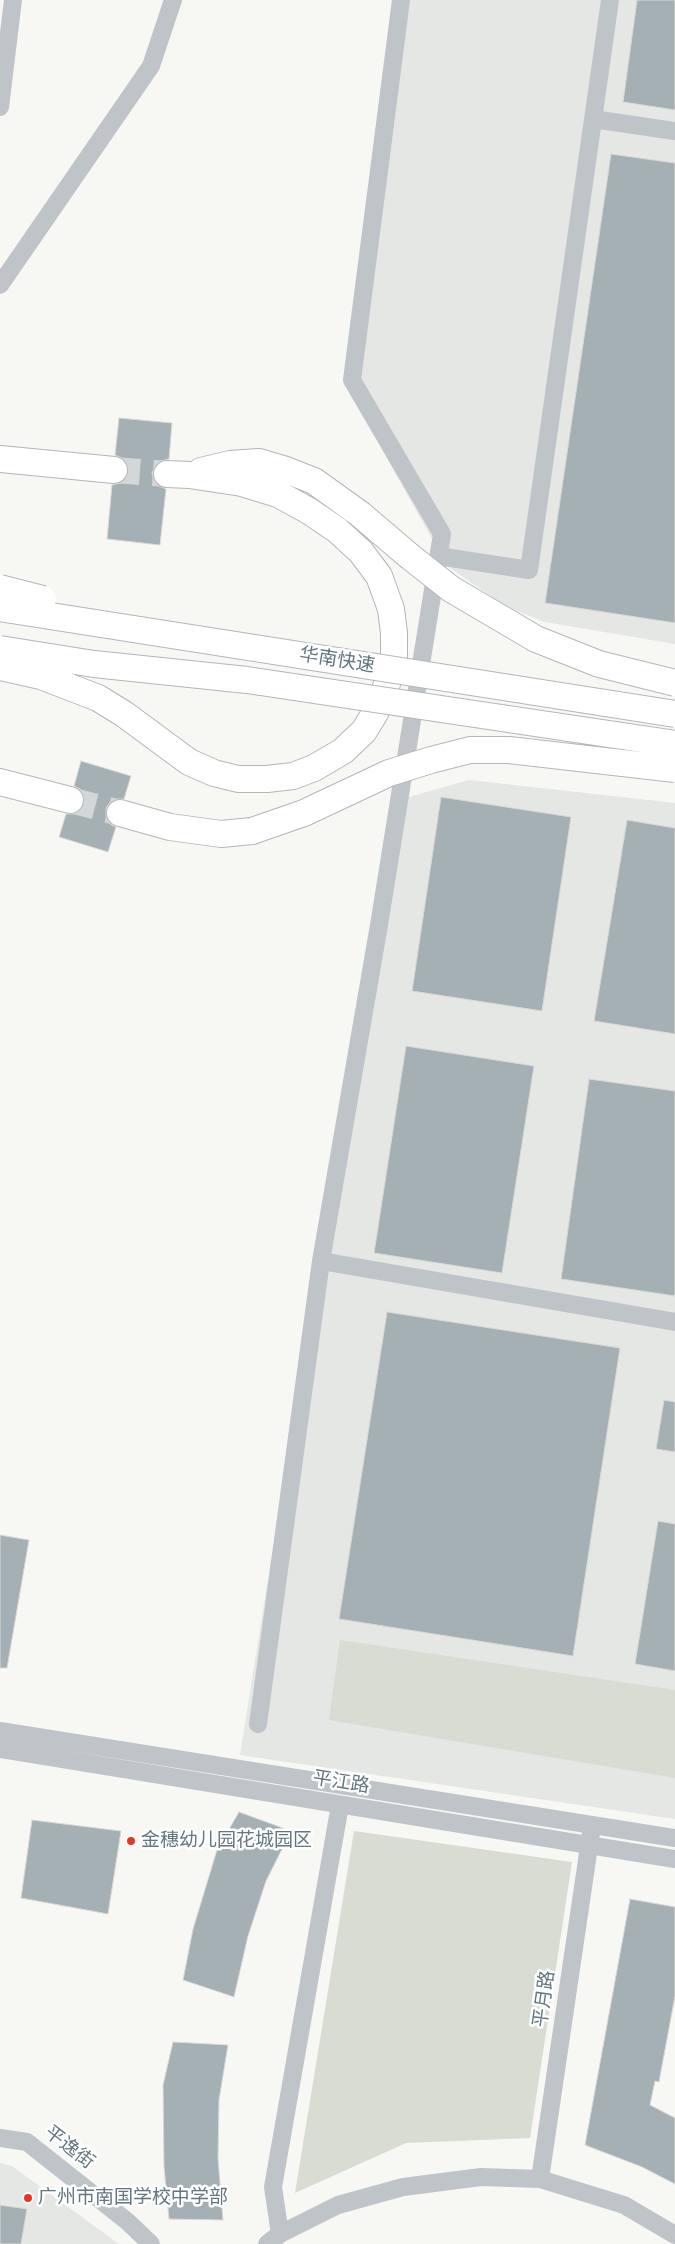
<!DOCTYPE html>
<meta charset="utf-8">
<style>
body{margin:0}
canvas{display:block;background:#f7f7f4}
</style>
<canvas width="675" height="2244"></canvas>
<script>
const c = document.querySelector('canvas').getContext('2d');
c.lineJoin = 'round';
function fill(path, color) { c.fillStyle = color; c.fill(path, 'evenodd'); }
const toPath = rows => new Path2D(rows.map(r => 'M' + r).join(''));
function stroke(path, color, width, dash) { c.strokeStyle = color; c.lineWidth = width; c.lineCap = dash ? 'butt' : 'round'; c.setLineDash(dash || []); c.stroke(path); }
function write(font, color, halo, rows, align = 'center') {
  c.font = font + ' "Sofia Sans Condensed","Noto Sans SC",sans-serif'; c.lineWidth = 5; c.setLineDash([]); c.textBaseline = 'middle'; c.strokeStyle = halo; c.fillStyle = color; for (const [text, x, y, turn = 0] of rows) {
    c.save(); c.translate(x, y); c.rotate((+turn || 0) * Math.PI / 180); c.textAlign = isNaN(turn) ? turn : align; if (halo) c.strokeText(text, 0, 0); c.fillText(text, 0, 0); c.restore();
  }
}
fill(toPath([
 [402,0,675,0,675,644,545,622,507,607,447,566,345,383],
 [469,780,675,803,675,1819,240,1755,391,802],
 [0,2163,12,2166,119,2244,0,2244]
]), '#e5e7e5');
fill(toPath([
 [340,1640,675,1690,675,1778,329,1720],
 [354,1831,572,1862,530,2138,406,2143,295,2193]
]), '#d8dcd3');
const building = toPath([
 [637,0,675,0,675,110,623,102,637,0],
 [611,154,675,163,675,623,545,603,611,154],
 [119,418,172,423,169,459,160,461,155,466,152,473,154,481,159,486,166,489,160,545,107,539,112,485,121,483,126,479,129,472,127,463,122,458,115,455,119,418],
 [81,761,131,776,124,799,116,799,110,802,106,808,106,817,110,824,116,827,108,852,59,837,66,814,74,814,81,810,84,804,84,796,80,789,74,786,81,761],
 [441,797,571,817,542,1011,412,991,441,797],
 [627,820,675,828,675,1034,594,1021,627,820],
 [406,1046,534,1066,502,1273,374,1253,406,1046],
 [589,1079,675,1091,675,1296,561,1279,589,1079],
 [387,1312,620,1348,573,1656,339,1619,387,1312],
 [664,1400,675,1402,675,1452,656,1449,664,1400],
 [658,1521,675,1524,675,1671,635,1664,658,1521],
 [0,1535,29,1540,7,1668,0,1668,0,1535],
 [239,1812,291,1831,266,1881,248,1936,234,1997,183,1980,193,1929,217,1850,239,1812],
 [32,1820,121,1831,108,1914,21,1898,32,1820],
 [630,1899,675,1907,675,1996,659,2082,655,2081,650,2105,675,2118,675,2184,642,2167,585,2145,630,1899],
 [173,2042,228,2045,219,2100,218,2158,223,2220,169,2219,164,2167,163,2085,173,2042],
 [0,2205,27,2209,21,2244,0,2244,0,2205]
]);
fill(building, '#a5b0b4');
stroke(building, '#d9d9d7', 1);
stroke(toPath([
 [114,470,167,474],
 [70,800,120,813]
]), '#d2d7d7', 26, [26, 13]);
const highway = toPath([
 [0,459,114,470],
 [201,471,230,464,259,462,286,470,314,481,360,514,408,555],
 [167,474,189,475,242,483,278,494,309,511,337,530,361,552,379,576,391,609,394,633,394,660,385,690,375,713,364,731,343,751,314,768],
 [0,782,70,800],
 [120,813,170,827,221,834,252,831]
]);
stroke(highway, '#b1b7ba', 28);
stroke(toPath([
 [0,107,13,0],
 [593,119,675,131],
 [0,285,151,66,173,0],
 [438,556,529,570,610,0],
 [321,1261,675,1322],
 [258,1724,321,1261,379,925,442,534,352,380,401,0],
 [0,1731,675,1838],
 [0,1749,675,1859],
 [0,2138,27,2142,128,2222,151,2244],
 [540,2179,591,1833],
 [280,2234,273,2187,340,1805],
 [267,2244,280,2234,338,2205,403,2187,481,2177,540,2179,624,2205,675,2235]
]), '#bec4c7', 18);
stroke(highway, '#fff', 26);
const highwayBridge = toPath([
 [408,555,451,589,536,639,599,664,675,683],
 [0,588,43,599],
 [0,608,675,714],
 [0,649,94,664,247,680,675,744],
 [0,667,41,676,98,698,124,714,189,762,214,773,238,779,267,779,293,776,314,768],
 [252,831,304,813,389,773,431,760,470,750,509,750,675,769]
]);
stroke(highwayBridge, '#b1b7ba', 28, []);
stroke(highwayBridge, '#fff', 26);
for (const [x, y, r, color] of [
 [131,1841,5,"#e73724"],
 [28,2198,5,"#e73724"]
]) { const dot = new Path2D(); dot.arc(x, y, r, 0, 2 * Math.PI); c.fillStyle = color; c.fill(dot); stroke(dot, '#fff', 2); }
write('19px', '#627780', '#fff', [
 ["华南快速",337,661,9],
 ["平江路",341,1783,9],
 ["平月路",545,1999,-82],
 ["平逸街",69,2148,38]
]);
write('19px', '#627780', '#fff', [
 ["金穗幼儿园花城园区",141,1841],
 ["广州市南国学校中学部",38,2198]
], 'left');
</script>
